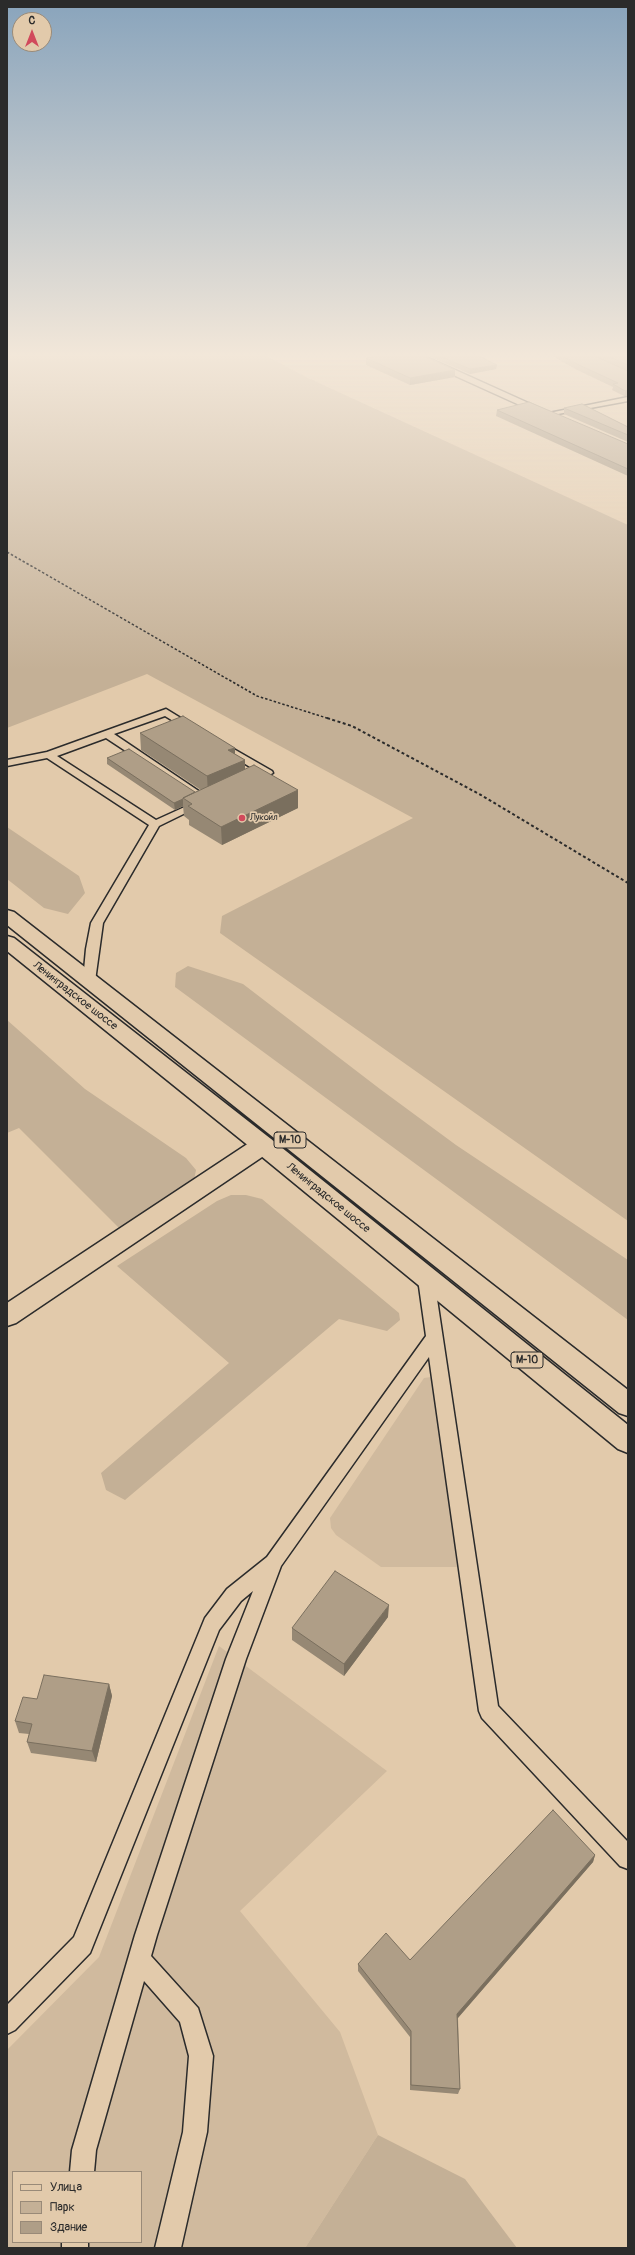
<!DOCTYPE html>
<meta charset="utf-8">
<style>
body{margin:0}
#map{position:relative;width:635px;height:2255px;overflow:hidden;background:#e2caab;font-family:Pangolin,sans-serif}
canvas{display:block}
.frame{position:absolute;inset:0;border:8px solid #2b2b2b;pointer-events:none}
.legend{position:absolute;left:12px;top:2171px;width:130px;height:72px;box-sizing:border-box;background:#e2caab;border:1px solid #998a78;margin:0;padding:5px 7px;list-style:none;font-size:12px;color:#2b2b2b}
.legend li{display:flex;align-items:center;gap:8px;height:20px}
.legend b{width:20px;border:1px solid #998a78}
.north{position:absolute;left:12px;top:12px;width:40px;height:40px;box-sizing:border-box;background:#e2caab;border:1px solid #998a78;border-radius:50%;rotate:0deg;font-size:11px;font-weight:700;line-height:16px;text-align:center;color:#2b2b2b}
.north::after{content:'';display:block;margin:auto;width:14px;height:18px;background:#d1495b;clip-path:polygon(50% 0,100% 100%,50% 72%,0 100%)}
</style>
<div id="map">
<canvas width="635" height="2255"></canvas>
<div class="frame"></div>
<ul class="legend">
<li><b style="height:5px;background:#e2caab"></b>Улица</li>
<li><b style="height:11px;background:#c4b096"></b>Парк</li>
<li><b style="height:11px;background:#af9e87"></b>Здание</li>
</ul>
<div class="north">С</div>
</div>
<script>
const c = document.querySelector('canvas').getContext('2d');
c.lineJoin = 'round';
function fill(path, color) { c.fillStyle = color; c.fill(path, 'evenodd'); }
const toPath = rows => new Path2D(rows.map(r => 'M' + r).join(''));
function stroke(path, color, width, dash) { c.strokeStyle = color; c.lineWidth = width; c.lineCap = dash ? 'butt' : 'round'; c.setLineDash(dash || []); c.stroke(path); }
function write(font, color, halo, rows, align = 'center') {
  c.font = font + ' Pangolin,sans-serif'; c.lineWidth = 3.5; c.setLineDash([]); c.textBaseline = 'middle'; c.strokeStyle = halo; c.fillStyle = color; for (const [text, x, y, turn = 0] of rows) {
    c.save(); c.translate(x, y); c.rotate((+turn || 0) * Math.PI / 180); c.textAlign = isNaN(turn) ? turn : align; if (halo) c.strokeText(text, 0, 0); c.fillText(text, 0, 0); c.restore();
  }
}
fill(toPath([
 [431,1377,435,1384,457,1567,381,1567,336,1535,331,1528,330,1518,424,1378],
 [219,1646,387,1771,240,1911,340,2032,378,2135,305,2248,7,2248,7,2050,99,1957],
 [13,2172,141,2172,141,2242,13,2242]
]), '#d0ba9e');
fill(toPath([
 [7,354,263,354,306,377,628,525,628,1221,220,933,222,916,413,818,147,674,7,728],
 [7,827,79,876,85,893,68,914,44,908,7,879],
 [188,966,243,984,380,1089,456,1145,628,1260,628,1320,175,987,176,973],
 [7,1020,85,1089,186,1158,196,1170,193,1185,122,1231,19,1128,7,1133],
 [231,1195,246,1195,262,1199,399,1313,400,1320,387,1331,339,1319,125,1500,106,1490,101,1473,229,1363,117,1266,217,1201],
 [378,2135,465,2179,517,2248,305,2248]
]), '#c4b096');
const lane = toPath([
 [628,397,628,401,547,416,544,414,628,397],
 [166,709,197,728,192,731,188,730,165,716,114,734,212,800,159,826,103,923,95,981,93,984,85,984,83,981,86,949,91,923,149,825,47,758,7,766,7,760,47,752,166,709],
 [106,738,200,800,156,820,57,756,106,738],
 [218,740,272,771,273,773,255,782,247,782,247,778,260,773,214,745,214,741,218,740],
 [426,1273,431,1275,434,1279,498,1706,628,1842,628,1869,620,1866,482,1718,479,1711,429,1357,281,1566,246,1659,157,1935,151,1956,198,2008,213,2056,207,2132,181,2248,155,2248,183,2132,189,2056,180,2022,144,1981,96,2150,94,2172,70,2172,72,2150,135,1935,226,1659,253,1591,241,1601,219,1630,90,1953,15,2030,7,2034,7,2005,74,1937,205,1618,227,1589,267,1557,426,1336,418,1279,421,1275,426,1273],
 [62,2242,88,2242,88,2248,62,2248,62,2242]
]);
const street = toPath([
 [407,354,420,354,555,415,554,417,546,417,407,354],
 [263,1137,271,1139,274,1145,271,1151,16,1323,7,1326,7,1303,255,1139,263,1137]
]);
const highway = toPath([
 [7,910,14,912,628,1390,628,1416,619,1413,7,925,7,910],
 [7,936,14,938,271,1139,628,1425,628,1453,618,1449,255,1151,7,951,7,936]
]);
stroke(lane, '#2b2b2b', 3);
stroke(street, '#2b2b2b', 3);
stroke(highway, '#2b2b2b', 3);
stroke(toPath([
 [7,552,257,696,330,719]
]), '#2b2b2b', 1.5, [2.5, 2]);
stroke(toPath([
 [327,718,352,726,481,795,628,883]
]), '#2b2b2b', 2, [3, 2.5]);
fill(lane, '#e2caab');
fill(street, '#e2caab');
fill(highway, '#e2caab');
fill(toPath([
 [424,354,475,354,497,365,496,369,470,374],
 [549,354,590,354,628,371,624,396,612,390,613,387,577,370],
 [591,354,628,354,628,371],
 [366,358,455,377,410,385,366,365],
 [564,408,628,427,628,442,564,414],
 [497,410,628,444,628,476,496,416],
 [140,733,235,754,245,760,245,769,298,790,298,808,222,845,189,825,189,820,184,816,183,806,175,810,107,764,107,758,195,792,201,790,141,750],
 [388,1617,344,1676,292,1640,292,1628],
 [109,1684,112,1696,96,1762,31,1753,27,1742,29,1734,19,1733,15,1721,37,1699],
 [595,1855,593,1862,458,2018,460,2089,458,2094,410,2090,410,2037,358,1971,358,1964,410,1960]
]), '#968874');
fill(toPath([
 [497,365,496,369,470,374,470,369],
 [455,370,455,377,410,385,410,378],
 [628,390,628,396,624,396,625,391],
 [235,748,235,764,245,760,245,778,208,794,207,776,228,750],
 [298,790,298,808,222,845,221,827],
 [183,799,183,806,175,810,174,803],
 [389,1605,388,1617,344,1676,344,1664],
 [109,1684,112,1696,96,1762,92,1751],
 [595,1855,593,1862,456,2020,457,2014]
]), '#7a6f5e');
const building = toPath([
 [387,354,419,354,455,370,410,378,366,358,387,354],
 [435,354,475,354,497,365,470,369,435,354],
 [559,354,590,354,628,371,628,390,625,391,613,384,618,383,577,364,559,354],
 [603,354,628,354,628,365,603,354],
 [529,402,628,444,628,469,497,410,529,402],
 [582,404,628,427,628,435,564,408,582,404],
 [183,716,235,748,228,750,245,760,207,776,140,733,183,716],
 [129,749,195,792,183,798,183,799,174,803,107,758,129,749],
 [254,765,298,790,221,827,188,806,192,804,183,798,254,765],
 [335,1571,389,1605,344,1664,292,1628,335,1571],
 [44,1675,109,1684,92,1751,27,1742,32,1724,15,1721,23,1697,37,1699,44,1675],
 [553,1810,595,1855,457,2014,460,2089,411,2085,411,2031,358,1964,386,1933,410,1960,553,1810]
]);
fill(building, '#af9e87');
stroke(building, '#7a6f5e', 1);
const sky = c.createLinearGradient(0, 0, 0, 670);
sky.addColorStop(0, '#89a4bc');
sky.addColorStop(0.53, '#f2e7d9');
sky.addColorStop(1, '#f2e7d900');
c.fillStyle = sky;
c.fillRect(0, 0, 635, 670);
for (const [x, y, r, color] of [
 [242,818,4,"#d1495b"]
]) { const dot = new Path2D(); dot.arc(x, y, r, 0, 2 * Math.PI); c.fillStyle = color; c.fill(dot); stroke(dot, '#e2caab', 1.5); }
write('9px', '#2b2b2b', '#e2caab', [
 ["Лукойл",250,818]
], 'left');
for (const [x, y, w] of [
 [290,1140,32],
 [527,1360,32]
]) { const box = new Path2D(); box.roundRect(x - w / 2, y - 8, w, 16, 3); c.fillStyle = '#e2caab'; c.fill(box); stroke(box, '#2b2b2b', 1); }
write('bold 10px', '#2b2b2b', null, [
 ["М-10",290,1140],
 ["М-10",527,1360]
]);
write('11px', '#2b2b2b', '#e2caab', [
 ["Ленинградское шоссе",75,996,38],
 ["Ленинградское шоссе",328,1198,39]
]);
</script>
